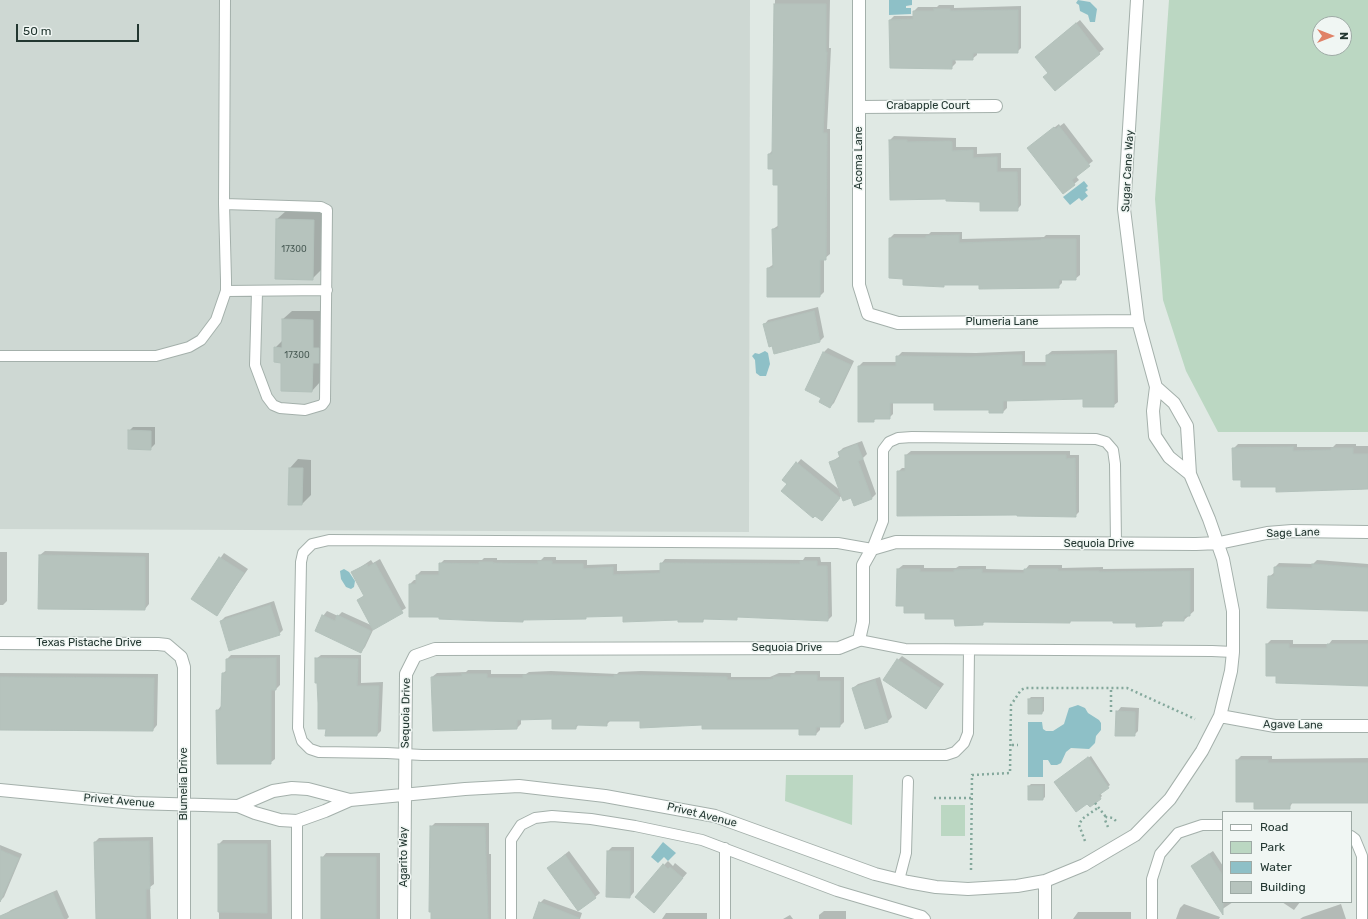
<!DOCTYPE html>
<style>
body{margin:0}
#map{position:relative;width:1368px;height:919px;overflow:hidden;background:#e0e9e4;font-family:Rubik,sans-serif}
canvas{display:block}
.legend{position:absolute;left:1222px;top:811px;width:130px;height:92px;box-sizing:border-box;background:#f0f6f3;border:1px solid #9eaaa5;margin:0;padding:5px 7px;list-style:none;font-size:12px;color:#233731}
.legend li{display:flex;align-items:center;gap:8px;height:20px}
.legend b{width:20px;border:1px solid #9eaaa5}
.north{position:absolute;left:1312px;top:16px;width:40px;height:40px;box-sizing:border-box;background:#f0f6f3;border:1px solid #9eaaa5;border-radius:50%;rotate:90deg;font-size:11px;font-weight:700;line-height:16px;text-align:center;color:#233731}
.north::after{content:'';display:block;margin:auto;width:14px;height:18px;background:#e08267;clip-path:polygon(50% 0,100% 100%,50% 72%,0 100%)}
.scale{position:absolute;left:16px;top:24px;width:123px;height:18px;box-sizing:border-box;border:2px solid #233731;border-top:0;padding-left:5px;font-size:12px;line-height:14px;white-space:nowrap;color:#233731;-webkit-text-stroke:3px #f0f6f3;paint-order:stroke}
</style>
<div id="map">
<canvas width="1368" height="919"></canvas>
<ul class="legend">
<li><b style="height:5px;background:#fff"></b>Road</li>
<li><b style="height:11px;background:#bbd7c2"></b>Park</li>
<li><b style="height:11px;background:#8ec0c7"></b>Water</li>
<li><b style="height:11px;background:#b6c3bd"></b>Building</li>
</ul>
<div class="north">N</div>
<div class="scale">50 m</div>
</div>
<script>
const c = document.querySelector('canvas').getContext('2d');
c.lineJoin = 'round';
function fill(path, color) { c.fillStyle = color; c.fill(path, 'evenodd'); }
const toPath = rows => new Path2D(rows.map(r => 'M' + r).join(''));
function stroke(path, color, width, dash) { c.strokeStyle = color; c.lineWidth = width; c.lineCap = dash ? 'butt' : 'round'; c.setLineDash(dash || []); c.stroke(path); }
function write(font, color, halo, rows, align = 'center') {
  c.font = font + ' Rubik,sans-serif'; c.lineWidth = 3; c.setLineDash([]); c.textBaseline = 'middle'; c.strokeStyle = halo; c.fillStyle = color; for (const [text, x, y, turn = 0] of rows) {
    c.save(); c.translate(x, y); c.rotate((+turn || 0) * Math.PI / 180); c.textAlign = isNaN(turn) ? turn : align; if (halo) c.strokeText(text, 0, 0); c.fillText(text, 0, 0); c.restore();
  }
}
fill(toPath([
 [0,0,750,0,749,532,0,529]
]), '#ced8d3');
fill(toPath([
 [1169,0,1368,0,1368,432,1218,432,1186,371,1163,300,1155,199],
 [1320,24,1344,24,1344,48,1320,48],
 [786,775,853,775,852,825,785,801],
 [941,805,965,805,965,836,941,836]
]), '#bbd7c2');
fill(toPath([
 [889,0,912,0,912,5,906,6,906,8,911,8,911,14,889,15],
 [1078,0,1090,2,1097,9,1095,22,1090,22,1088,15,1080,11,1079,5,1076,3],
 [1084,181,1088,186,1086,188,1088,190,1085,192,1088,196,1082,201,1079,198,1070,205,1063,197],
 [765,351,768,353,770,364,766,376,760,376,756,373,755,360,752,356,755,353,759,354],
 [344,569,349,572,355,581,354,587,351,589,346,587,341,579,340,571],
 [1078,705,1085,708,1088,713,1099,720,1101,723,1101,730,1096,736,1095,743,1089,749,1071,748,1066,752,1061,763,1057,765,1051,765,1048,760,1043,760,1043,777,1028,777,1028,722,1042,722,1043,729,1046,731,1053,731,1064,724,1069,708],
 [663,842,676,853,668,861,664,857,658,863,651,857]
]), '#8ec0c7');
fill(toPath([
 [775,0,830,0,829,48,831,48,827,129,830,129,830,254,824,259,824,292,820,296,768,268,774,264,773,229,779,225,779,184,769,154,773,150],
 [939,5,954,5,954,8,1021,6,1021,48,1017,52,977,52,977,55,972,59,955,59,956,63,951,68,890,20,894,16,914,16,914,11,918,7,937,7],
 [1080,20,1104,49,1055,90,1040,53],
 [1064,123,1093,161,1075,175,1079,180,1063,193,1033,144,1059,124,1060,126],
 [894,136,956,138,956,147,977,147,977,154,1001,153,1001,168,1021,168,1021,205,1017,210,981,201,947,198,890,140],
 [286,211,322,211,321,270,312,279,277,219],
 [931,232,962,232,962,239,1044,237,1046,235,1080,235,1080,275,1075,279,1062,279,1062,283,1058,287,980,284,945,284,943,286,904,278,890,238,894,234,929,234],
 [818,307,824,337,820,341,775,353,764,325,768,320],
 [292,311,322,311,320,382,312,391,282,362,275,348,283,340,283,319],
 [828,348,854,361,834,403,830,407,823,397,824,352],
 [1117,350,1118,402,1113,406,1084,398,1007,400,1007,408,1003,412,990,409,935,402,893,402,893,414,889,418,877,418,873,421,859,366,863,362,897,362,897,357,902,352,976,353,1025,351,1025,362,1047,362,1047,355,1052,351],
 [133,427,155,427,155,444,150,449,129,431],
 [862,441,867,454,863,458,876,494,872,498,842,495,826,515,783,480,801,459,841,491,830,463,840,456,839,452,843,448],
 [1238,444,1297,444,1297,447,1333,447,1336,444,1356,444,1356,446,1368,446,1368,489,1277,491,1277,486,1242,479,1233,449],
 [911,451,1070,451,1070,455,1079,455,1079,512,1075,516,1018,514,898,472,902,468,906,468,906,455],
 [298,459,311,460,311,495,302,504,289,504,290,468],
 [45,551,149,553,149,604,145,609,39,608,40,555],
 [0,552,7,552,7,601,3,605,0,605],
 [224,553,248,569,216,615,192,599],
 [544,557,556,557,556,560,587,560,587,565,617,564,617,571,661,570,661,564,665,559,803,560,805,557,820,557,821,562,831,562,832,616,828,620,739,616,736,619,705,618,703,621,624,615,587,616,585,618,525,619,523,621,410,616,410,584,414,580,417,580,417,575,421,571,440,571,440,564,444,560,482,560,484,558,497,558,497,560,541,560],
 [380,559,406,608,374,628,365,647,361,652,323,616,327,611,338,616,342,612,373,626,358,600,365,595,353,572,371,560,373,563],
 [1317,560,1368,564,1368,610,1269,577,1275,572,1275,567,1279,563,1313,564],
 [903,565,924,565,924,568,956,568,959,566,986,566,986,569,1025,570,1029,565,1062,565,1062,568,1103,567,1103,569,1194,568,1194,611,1184,620,1165,620,1161,625,1114,620,1072,620,1070,622,986,621,982,624,926,612,905,605,898,569],
 [274,601,283,630,279,634,221,621,225,617],
 [1271,640,1293,640,1293,644,1329,644,1332,640,1368,640,1368,684,1276,675,1267,644],
 [231,655,280,655,280,685,275,690,275,759,270,763,217,711,221,706,222,674,227,670,227,659],
 [321,655,361,655,361,683,383,682,381,731,377,735,327,728,319,703,316,659],
 [902,656,944,684,926,708,898,660],
 [468,670,491,670,491,674,526,674,529,672,551,671,617,674,619,672,641,671,731,673,731,677,770,677,779,673,794,673,796,671,820,671,820,677,844,677,844,722,840,726,820,726,820,730,816,734,800,728,703,724,641,720,611,720,606,725,579,724,576,728,553,718,521,719,521,724,517,728,434,730,432,677,437,673,466,672],
 [0,673,158,674,157,725,153,730,0,729],
 [880,677,892,717,888,721,866,728,853,688,858,684],
 [1031,697,1044,697,1044,711,1042,713,1029,699],
 [1121,707,1139,708,1138,731,1134,735,1117,712],
 [1091,756,1110,785,1100,793,1102,796,1100,798,1057,780],
 [1241,756,1272,756,1272,759,1368,758,1368,802,1293,802,1289,808,1255,801,1237,760],
 [1031,784,1045,784,1045,797,1043,799,1029,786],
 [435,823,489,823,489,854,491,854,491,919,431,919,431,827],
 [153,837,154,884,150,887,151,919,96,919,95,842,99,838],
 [223,840,271,840,272,919,219,919,219,844],
 [0,845,22,854,4,897,1,900],
 [612,847,634,847,634,892,630,897,608,851],
 [569,851,600,893,579,910,548,868],
 [1213,851,1223,866,1223,902,1233,902,1221,910,1192,866],
 [326,853,380,853,380,919,322,919,322,858],
 [668,861,673,866,675,863,687,873,658,907,664,865],
 [57,890,69,917,67,919,9,919,6,914,11,910],
 [544,899,582,913,580,919,534,919,540,903],
 [1282,902,1300,902,1294,910],
 [1184,904,1220,917,1219,919,1176,919,1180,908],
 [1341,904,1346,919,1300,919,1303,917],
 [824,911,846,911,846,919,819,919,819,915],
 [1078,912,1131,912,1131,919,1073,919],
 [666,913,707,913,707,919,662,919],
 [790,915,793,919,783,919]
]), '#0003');
const building = toPath([
 [774,4,826,4,826,52,827,52,823,133,827,133,826,260,820,260,820,297,767,297,767,268,773,268,772,229,778,229,778,185,773,185,773,169,768,169,768,154,772,154,774,4],
 [934,9,950,9,950,11,1018,10,1018,53,973,53,973,60,952,60,952,69,890,68,889,20,913,19,913,11,934,11,934,9],
 [1076,23,1100,54,1055,91,1043,77,1048,73,1035,57,1076,23],
 [1059,126,1090,166,1072,180,1075,185,1063,194,1027,148,1054,127,1056,129,1059,126],
 [889,140,907,140,907,142,949,141,952,142,952,151,973,150,973,158,997,157,997,172,1017,172,1018,211,980,211,980,202,946,201,946,199,890,200,889,140],
 [276,219,314,220,313,280,275,279,276,219],
 [959,235,959,243,1041,240,1041,239,1076,239,1076,280,1059,280,1059,288,979,289,979,285,944,285,944,287,903,285,903,279,889,278,889,238,926,238,926,236,959,235],
 [814,311,820,342,774,354,772,346,769,347,763,324,814,311],
 [282,319,313,320,313,348,319,348,319,363,313,363,312,392,281,391,281,363,274,362,274,347,282,348,282,319],
 [823,352,851,365,830,408,819,402,821,398,805,390,823,352],
 [1099,354,1114,354,1114,407,1083,407,1083,399,1003,401,1003,413,989,413,989,410,934,410,934,403,890,403,890,419,874,419,874,422,858,422,858,366,896,366,896,356,971,357,1007,355,1022,355,1022,366,1046,366,1046,355,1099,354],
 [128,430,151,431,151,450,128,449,128,430],
 [857,444,863,459,858,461,872,499,854,506,851,498,843,501,829,462,840,458,838,452,857,444],
 [1293,447,1293,451,1331,450,1331,448,1353,448,1353,454,1368,454,1368,489,1276,492,1276,487,1241,487,1241,480,1233,480,1232,448,1293,447],
 [905,455,1066,455,1066,459,1075,458,1076,517,1017,516,1017,515,897,516,897,471,905,471,905,455],
 [796,462,840,498,822,521,815,516,813,518,781,491,787,484,782,480,796,462],
 [289,468,303,468,302,505,288,505,289,468],
 [39,555,145,557,145,610,38,609,39,555],
 [219,557,244,573,217,616,191,599,219,557],
 [538,561,552,561,552,564,583,564,583,569,613,567,613,575,660,573,660,563,800,564,800,561,817,561,817,566,827,566,828,621,737,617,737,620,703,619,703,622,678,622,678,620,623,622,623,616,586,617,586,619,523,620,523,622,486,621,439,619,439,617,409,617,409,584,416,584,416,575,439,575,439,563,479,564,479,562,493,562,493,563,538,564,538,561],
 [375,563,403,613,373,630,357,600,364,596,351,572,367,564,368,567,375,563],
 [1312,564,1368,568,1368,611,1267,608,1268,576,1274,576,1274,567,1312,568,1312,564],
 [897,569,920,569,920,572,954,572,954,570,982,569,982,573,1024,573,1024,569,1058,569,1058,571,1099,571,1099,572,1190,571,1190,616,1184,616,1184,621,1161,621,1162,626,1136,627,1136,623,1113,623,1113,621,1070,621,1070,623,983,622,983,625,955,626,954,619,925,619,925,613,904,613,904,606,896,606,897,569],
 [270,605,280,635,229,651,220,621,270,605],
 [322,615,335,621,337,615,371,631,361,653,315,631,322,615],
 [1266,644,1289,644,1289,648,1327,648,1327,644,1368,644,1368,686,1276,683,1276,676,1266,676,1266,644],
 [276,658,276,690,271,690,271,764,217,764,216,710,221,710,222,673,226,673,226,659,276,658],
 [315,658,358,659,357,686,379,686,377,736,325,736,326,729,318,729,318,703,317,683,315,683,315,658],
 [897,659,940,688,926,709,883,680,897,659],
 [462,674,487,674,487,678,523,678,523,675,546,675,614,677,614,675,636,675,727,677,727,680,765,680,773,679,773,677,791,677,791,675,817,675,817,681,840,681,840,727,816,727,816,735,799,735,799,729,702,729,702,725,640,728,640,721,607,721,607,726,576,725,576,729,552,729,552,719,517,720,517,729,433,731,431,677,462,676,462,674],
 [0,677,154,678,153,731,0,730,0,677],
 [875,680,888,722,865,729,852,688,875,680],
 [1028,699,1042,699,1042,714,1028,714,1028,699],
 [1116,711,1135,712,1135,736,1115,736,1116,711],
 [1088,757,1109,788,1099,795,1101,799,1090,807,1087,804,1076,812,1054,782,1088,757],
 [1236,760,1268,760,1268,763,1368,763,1368,803,1290,803,1290,809,1254,809,1254,802,1236,802,1236,760],
 [1028,786,1043,786,1043,800,1028,800,1028,786],
 [430,826,485,827,488,919,431,919,431,912,429,912,430,826],
 [149,841,150,889,146,889,146,919,96,919,94,842,149,841],
 [218,844,267,844,267,913,218,912,218,844],
 [0,850,19,858,0,902,0,850],
 [607,851,630,851,630,898,606,897,607,851],
 [1209,854,1223,876,1223,915,1191,866,1209,854],
 [565,855,596,898,578,911,547,868,565,855],
 [321,857,376,857,376,919,321,919,321,857],
 [663,864,668,869,670,867,683,878,654,913,635,897,663,864],
 [53,893,64,919,0,919,0,916,53,893],
 [539,902,579,918,579,919,533,919,539,902]
]);
fill(building, '#b6c3bd');
stroke(building, '#b3c1bb', 1);
const lane = toPath([
 [224,204,321,207,327,210,325,401,322,405,305,410,280,408,273,405,267,397,255,365,257,292],
 [226,291,327,290],
 [0,356,156,356,189,347,201,340,216,320,226,291,226,280,224,204,225,0],
 [859,640,905,649,1212,651,1233,652],
 [969,650,968,733,964,743,955,752,946,755,422,755,387,753,319,752,310,749,302,741,298,728,301,562,303,553,312,544,329,540,838,543,872,549,883,521,883,450,889,442,898,438,912,437,1096,439,1106,442,1113,450,1115,464,1116,544],
 [297,821,297,919],
 [1351,836,1355,839,1362,856,1362,919],
 [899,880,906,853,908,781],
 [511,919,511,840,521,825,535,818,552,816,591,819,635,826,702,840,837,891,922,916,925,919],
 [725,919,725,848],
 [1152,919,1152,879,1160,854,1178,833,1202,825,1223,825]
]);
const street = toPath([
 [859,0,859,285,868,314,898,323,1138,321],
 [1137,0,1124,209,1138,321,1156,387,1153,411,1155,436,1169,457,1190,474],
 [859,107,996,106],
 [0,643,158,644,167,645,181,657,184,667,184,919],
 [1220,716,1275,726,1368,726],
 [0,790,134,803,238,806,255,813,280,820,297,821,325,811,350,800],
 [238,806,273,791,292,788,308,789,350,800,465,789,519,786,605,796,715,816,875,874,908,882,936,887,968,889,1017,886,1045,881,1084,865,1135,835,1170,799,1202,751,1220,716,1231,671,1233,652,1233,611,1223,559,1209,519,1190,474,1187,426,1174,403,1156,387],
 [1045,881,1045,919],
 [404,919,406,674,415,656,435,649,839,648,859,640,863,622,863,565,872,549,896,542,1196,544,1219,543,1267,533,1292,531,1368,532]
]);
stroke(lane, '#a4b0ab', 12);
stroke(street, '#a4b0ab', 14);
stroke(toPath([
 [1111,712,1111,687],
 [1012,745,1018,745],
 [934,798,971,798],
 [1095,803,1106,817],
 [1108,827,1105,820,1106,817,1113,818,1116,821],
 [1085,841,1079,825,1082,819,1099,807],
 [971,870,972,775,1010,773,1011,705,1021,690,1025,688,1127,688,1195,719]
]), '#84a89c', 2.5, [2, 3]);
stroke(lane, '#fff', 10);
stroke(street, '#fff', 12);
write('9px', '#485a54', null, [
 ["17300",294,249],
 ["17300",297,355]
]);
write('11px', '#233731', '#f0f6f3', [
 ["Crabapple Court",928,106],
 ["Acoma Lane",859,158,-90],
 ["Sugar Cane Way",1128,171,-87],
 ["Plumeria Lane",1002,322],
 ["Sage Lane",1293,533,-2],
 ["Sequoia Drive",1099,544],
 ["Texas Pistache Drive",89,643],
 ["Sequoia Drive",787,648],
 ["Sequoia Drive",406,713,-89],
 ["Agave Lane",1293,725,1],
 ["Blumelia Drive",184,784,-90],
 ["Privet Avenue",119,801,5],
 ["Privet Avenue",702,815,14],
 ["Agarito Way",404,857,-90]
]);
</script>
